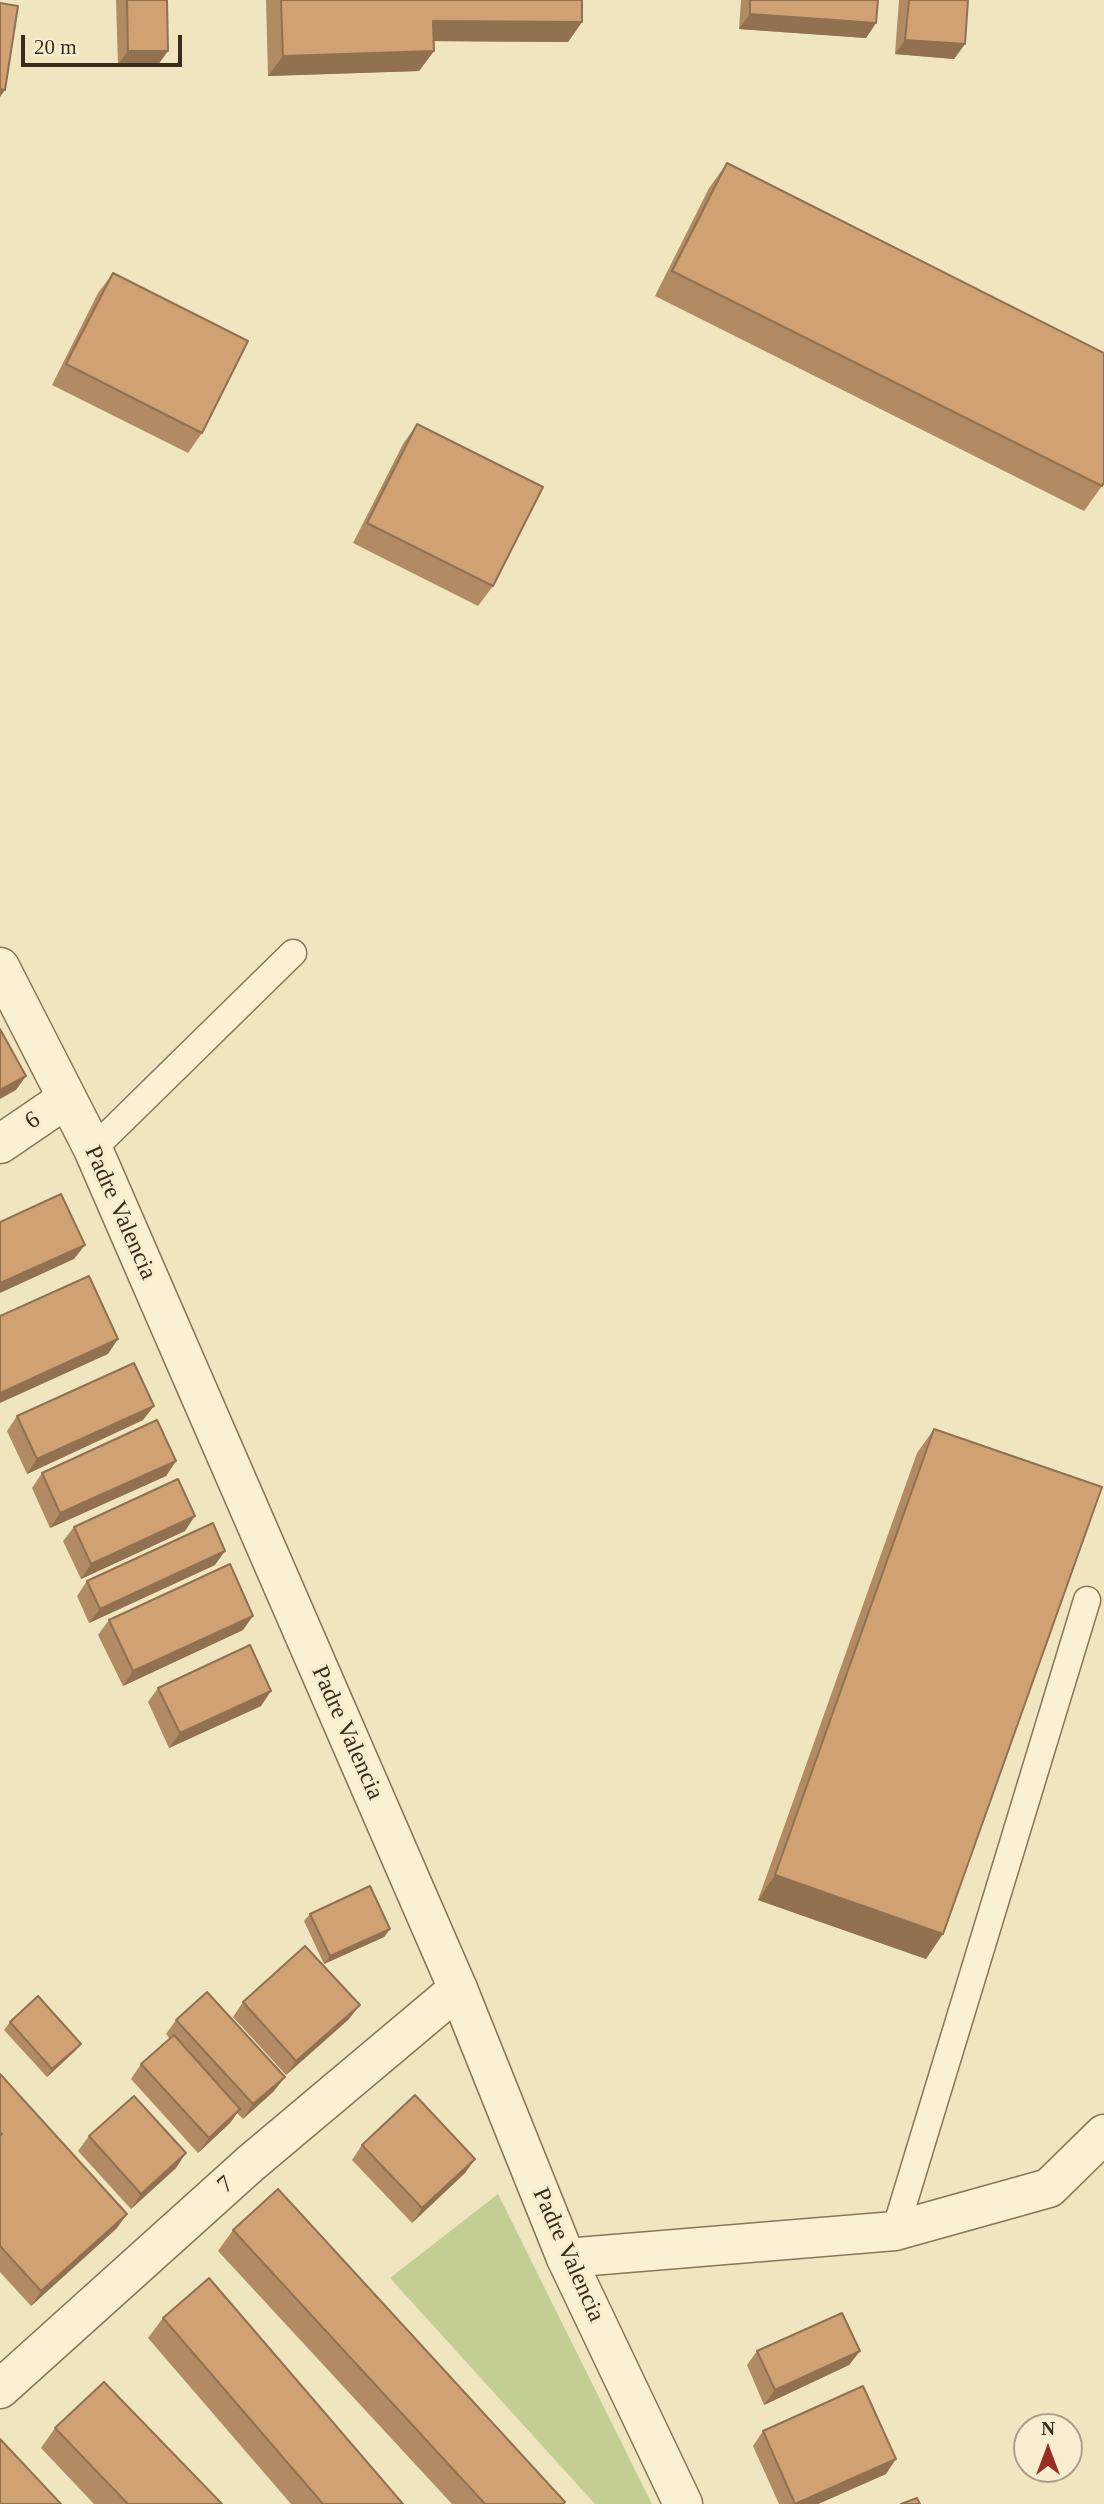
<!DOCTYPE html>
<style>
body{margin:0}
#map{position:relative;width:1104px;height:2504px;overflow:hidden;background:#efe5bf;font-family:"Times New Roman",serif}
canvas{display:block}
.north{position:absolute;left:1013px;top:2413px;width:70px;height:70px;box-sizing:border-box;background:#f7eecf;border:2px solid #aba087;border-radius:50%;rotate:0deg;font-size:19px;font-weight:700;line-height:28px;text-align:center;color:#382c1c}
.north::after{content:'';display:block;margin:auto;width:24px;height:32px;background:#9a2d25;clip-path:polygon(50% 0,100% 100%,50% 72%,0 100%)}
.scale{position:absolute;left:21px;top:35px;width:161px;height:32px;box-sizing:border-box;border:4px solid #382c1c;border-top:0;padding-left:9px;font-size:21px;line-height:24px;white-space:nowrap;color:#382c1c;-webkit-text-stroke:5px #f7eecf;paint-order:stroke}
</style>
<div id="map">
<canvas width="1104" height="2504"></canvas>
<div class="north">N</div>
<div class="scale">20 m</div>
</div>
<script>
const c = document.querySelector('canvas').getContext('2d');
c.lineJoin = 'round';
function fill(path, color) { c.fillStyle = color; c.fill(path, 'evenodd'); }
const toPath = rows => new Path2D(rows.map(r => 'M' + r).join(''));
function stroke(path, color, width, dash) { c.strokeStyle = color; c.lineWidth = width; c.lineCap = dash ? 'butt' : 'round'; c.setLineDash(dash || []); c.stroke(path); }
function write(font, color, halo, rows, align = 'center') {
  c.font = font + ' "Times New Roman",serif'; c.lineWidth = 6; c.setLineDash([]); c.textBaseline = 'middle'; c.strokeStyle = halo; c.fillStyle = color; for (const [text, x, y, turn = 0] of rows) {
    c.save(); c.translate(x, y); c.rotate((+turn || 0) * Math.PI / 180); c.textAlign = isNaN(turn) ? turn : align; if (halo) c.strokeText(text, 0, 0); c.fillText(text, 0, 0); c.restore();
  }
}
fill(toPath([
 [498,2194,652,2504,595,2504,390,2278]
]), '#c2ce93');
const service = toPath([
 [93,1149,293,953],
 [895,2231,1087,1600]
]);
const minor = toPath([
 [0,1144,66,1099],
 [566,2258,895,2231,1049,2188,1104,2134],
 [0,2389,251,2163,458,1989]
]);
const tertiary = toPath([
 [0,967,93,1149,458,1989,566,2258,683,2504]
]);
stroke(service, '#897557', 29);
stroke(minor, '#897557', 41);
stroke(tertiary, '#897557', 41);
stroke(service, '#faf1d3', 26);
stroke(minor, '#faf1d3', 38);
stroke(tertiary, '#faf1d3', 38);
fill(toPath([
 [116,0,167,0,158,65,118,65],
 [266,0,582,0,582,22,568,42,433,41,434,51,419,71,268,76],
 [741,0,878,0,876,23,866,38,739,29],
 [899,0,968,0,965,44,954,59,895,54],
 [727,163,1102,486,1084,511,655,296,709,188],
 [113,273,202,433,188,453,52,385,98,293],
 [417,424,493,586,478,606,353,543,403,444],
 [17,1416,143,1420,27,1474,7,1431],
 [934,1429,926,1959,758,1900,917,1453],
 [176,1461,166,1476,50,1528,32,1488,42,1473],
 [74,1527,185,1531,81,1579,63,1541],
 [215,1565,89,1623,77,1596,87,1581],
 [109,1620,243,1630,123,1686,98,1635],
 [158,1688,261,1706,169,1748,148,1702],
 [310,1914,390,1929,384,1937,324,1964,304,1921],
 [243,2002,349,2019,286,2075,233,2017],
 [176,2020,274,2091,243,2119,237,2113,230,2123,198,2153,131,2079,141,2064,170,2039,166,2034],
 [10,2022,81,2044,75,2051,47,2077,4,2030],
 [0,2074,117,2228,31,2306,0,2272],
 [89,2136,176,2168,131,2209,78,2151],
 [362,2145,475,2159,465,2173,412,2223,352,2160],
 [233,2230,565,2502,564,2504,452,2504,218,2251],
 [163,2318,403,2504,291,2504,148,2338],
 [757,2351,860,2351,849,2365,764,2405,747,2365],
 [55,2428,222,2504,94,2504,41,2448],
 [763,2431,886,2474,818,2504,779,2504,753,2446]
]), '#b28a63');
fill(toPath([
 [750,14,876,23,866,38,739,29],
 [433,21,582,22,568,42,418,41],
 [905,40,965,44,954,59,895,54],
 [128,51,168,51,158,65,118,65],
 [434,51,419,71,268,76,283,56],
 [0,89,5,90,0,97],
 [26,1076,16,1090,0,1099,0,1090],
 [85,1245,74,1259,0,1293,0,1283],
 [118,1339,108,1354,0,1403,0,1393],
 [154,1406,143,1420,27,1474,37,1459],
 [176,1461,166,1476,50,1528,60,1513],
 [195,1516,185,1531,81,1579,91,1564],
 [225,1551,215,1565,89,1623,100,1609],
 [253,1616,243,1630,123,1686,133,1671],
 [271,1691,261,1706,169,1748,180,1733],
 [775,1875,943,1934,926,1959,758,1900],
 [390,1929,384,1937,324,1964,330,1956],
 [360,2005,349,2019,286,2075,296,2061],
 [81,2044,75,2051,47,2077,52,2069],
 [285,2077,274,2091,243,2119,253,2104],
 [240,2109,230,2123,198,2153,209,2138],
 [186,2153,176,2168,131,2209,141,2194],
 [475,2159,465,2173,412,2223,422,2208],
 [127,2214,117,2228,31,2306,41,2291],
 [860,2351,849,2365,764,2405,775,2390],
 [896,2459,886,2474,818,2504,795,2504]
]), '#917150');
const building = toPath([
 [127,0,167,0,168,51,128,51,127,0],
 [281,0,582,0,582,22,433,21,434,51,283,56,281,0],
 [750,0,878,0,876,23,750,14,750,0],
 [909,0,968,0,965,44,905,40,909,0],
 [0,3,18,6,5,90,0,89,0,3],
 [727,163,1104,353,1104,482,1102,486,672,271,727,163],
 [113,273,248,341,202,433,66,364,113,273],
 [417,424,543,487,493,586,367,523,417,424],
 [0,1029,26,1076,0,1090,0,1029],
 [61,1194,85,1245,0,1283,0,1222,61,1194],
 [89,1276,118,1339,0,1393,0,1316,89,1276],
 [134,1363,154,1406,37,1459,17,1416,134,1363],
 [157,1420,176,1461,60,1513,42,1473,157,1420],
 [934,1429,1102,1487,943,1934,775,1875,934,1429],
 [178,1479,195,1516,91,1564,74,1527,178,1479],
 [213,1523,225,1551,100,1609,87,1581,213,1523],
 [230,1564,253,1616,133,1671,109,1620,230,1564],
 [250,1645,271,1691,180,1733,158,1688,250,1645],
 [370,1886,390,1929,330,1956,310,1914,370,1886],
 [305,1946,360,2005,296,2061,243,2002,305,1946],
 [207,1992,285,2077,253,2104,176,2020,207,1992],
 [38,1996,81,2044,52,2069,10,2022,38,1996],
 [174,2035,240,2109,209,2138,141,2064,174,2035],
 [0,2074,127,2214,41,2291,0,2246,0,2136,2,2134,0,2132,0,2074],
 [415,2095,475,2159,422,2208,362,2145,415,2095],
 [134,2096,186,2153,141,2194,89,2136,134,2096],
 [278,2189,565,2502,563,2504,485,2504,233,2230,278,2189],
 [209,2278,403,2504,323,2504,163,2318,209,2278],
 [842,2313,860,2351,775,2390,757,2351,842,2313],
 [104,2382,222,2504,128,2504,55,2428,104,2382],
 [863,2386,896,2459,795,2504,763,2431,863,2386],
 [0,2439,61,2504,0,2504,0,2439],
 [917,2498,920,2504,901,2504,917,2498]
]);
fill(building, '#cfa173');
stroke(building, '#917150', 2);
write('24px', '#382c1c', '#f7eecf', [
 ["6",33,1121,-34],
 ["Padre Valencia",120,1213,66],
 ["Padre Valencia",347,1733,66],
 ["7",226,2185,-42],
 ["Padre Valencia",568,2255,66]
]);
</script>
